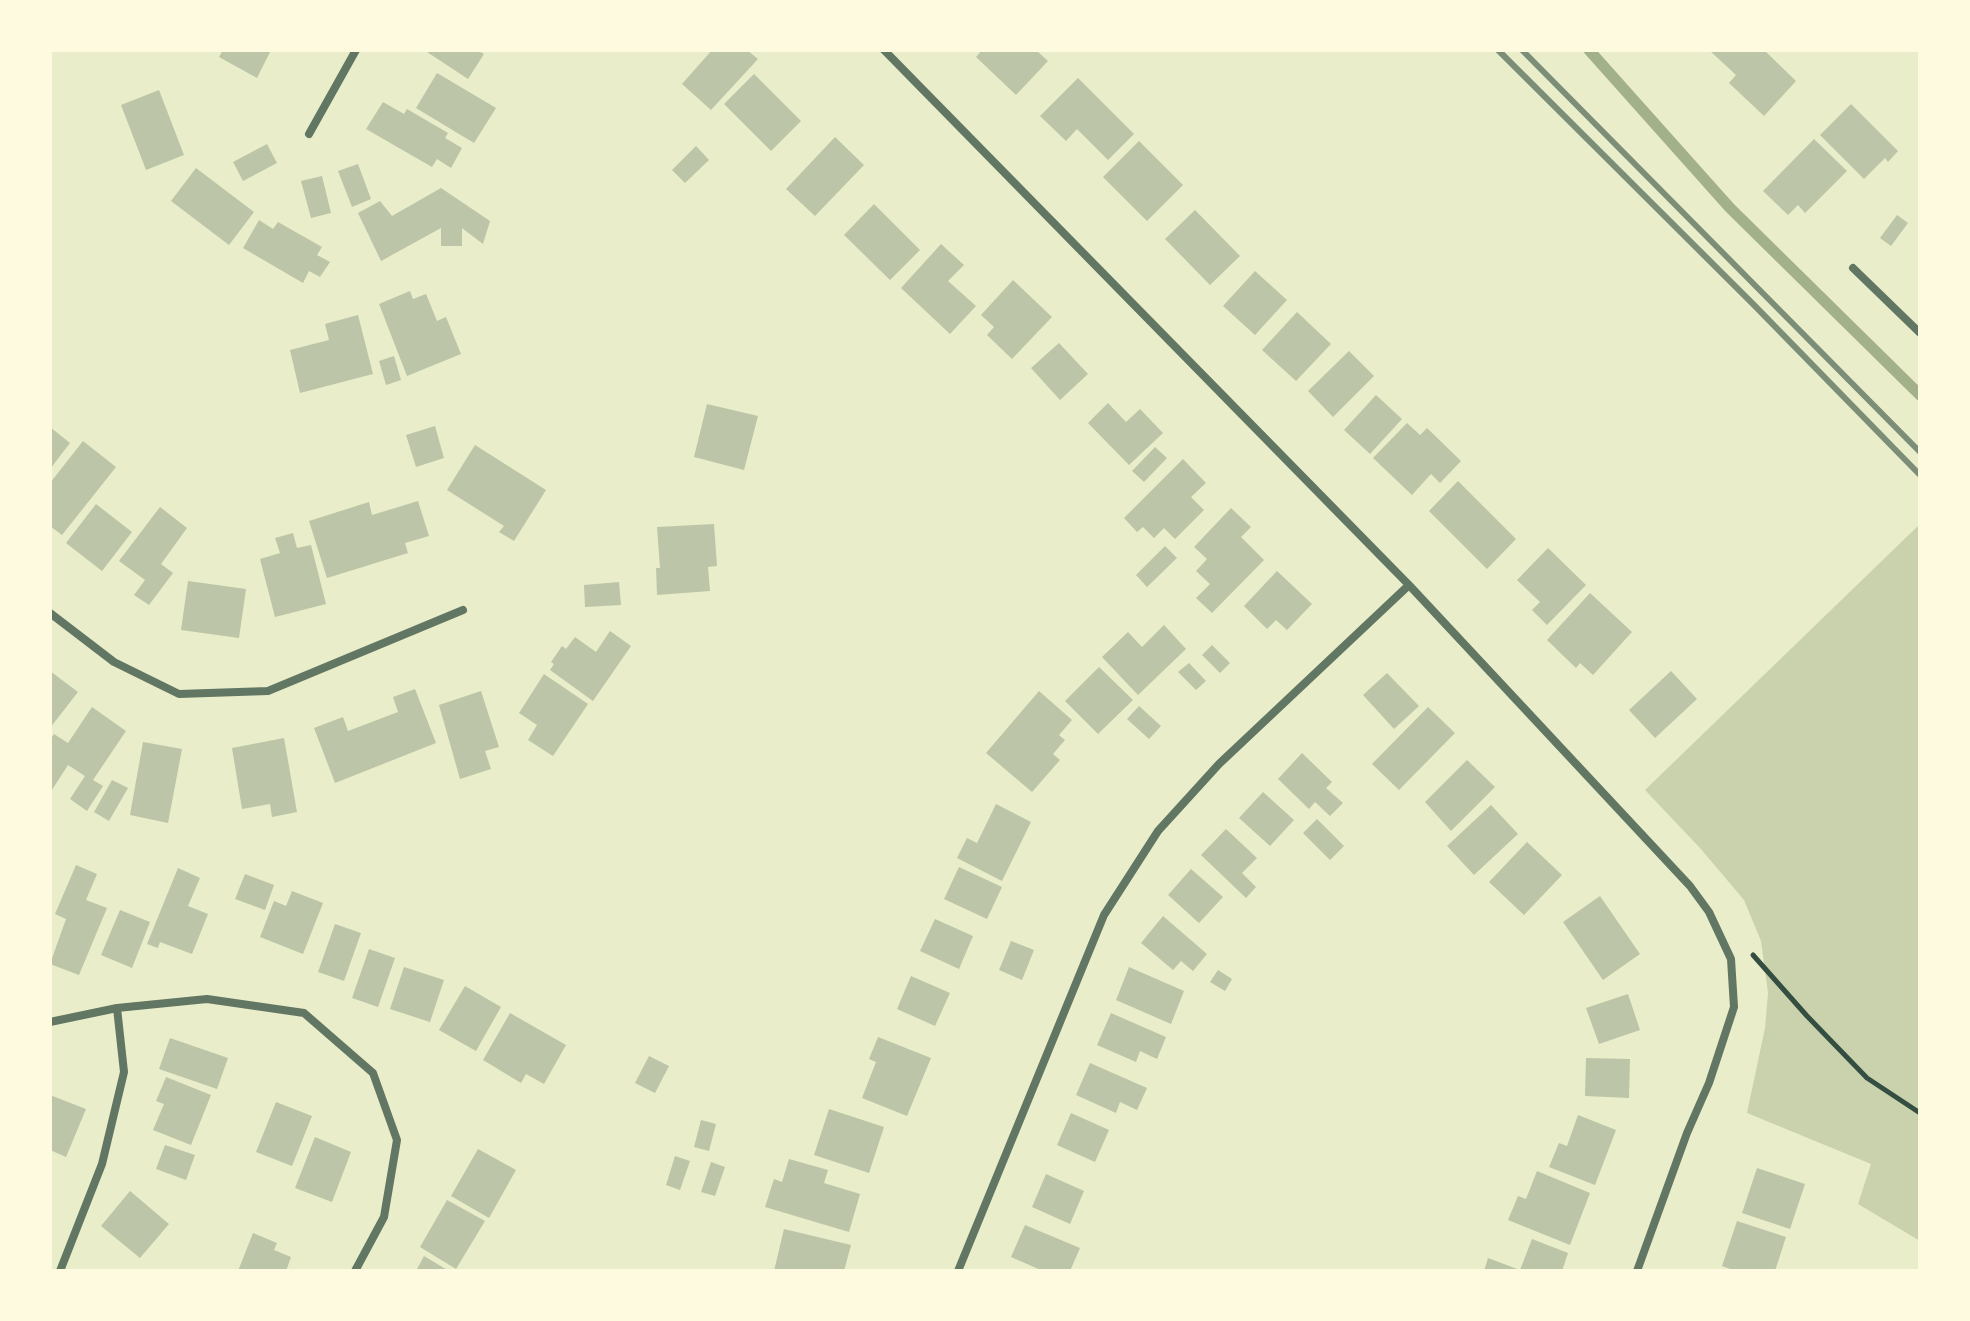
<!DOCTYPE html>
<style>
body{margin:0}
#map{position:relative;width:1970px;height:1321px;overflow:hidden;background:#e9edc9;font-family:"Source Sans 3",sans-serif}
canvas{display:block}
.frame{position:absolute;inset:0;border:52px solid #fefae0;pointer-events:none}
</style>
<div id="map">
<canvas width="1970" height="1321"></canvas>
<div class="frame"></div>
</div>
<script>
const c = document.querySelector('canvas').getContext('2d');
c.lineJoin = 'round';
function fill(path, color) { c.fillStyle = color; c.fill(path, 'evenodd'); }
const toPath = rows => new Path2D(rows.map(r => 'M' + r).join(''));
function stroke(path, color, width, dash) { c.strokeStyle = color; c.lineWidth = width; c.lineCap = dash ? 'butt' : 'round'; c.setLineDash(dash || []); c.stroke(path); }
fill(toPath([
 [1920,524,1920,1241,1858,1204,1871,1164,1747,1113,1765,1028,1768,993,1761,941,1744,900,1700,848,1645,790]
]), '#cad2ad');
stroke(toPath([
 [1589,50,1730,208,1920,395]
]), '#a3b18a', 11);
fill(toPath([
 [223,50,271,50,257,78,219,57],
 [424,50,477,50,484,54,468,79],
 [712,50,747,50,758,59,711,110,682,84],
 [982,50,1036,50,1048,61,1016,95,976,57],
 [1709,50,1764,50,1796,81,1764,116,1729,83,1736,75],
 [437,73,496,108,474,143,416,108],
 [754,74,801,121,771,151,724,104],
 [1078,78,1134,134,1108,160,1077,129,1066,141,1040,116],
 [159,90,184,155,146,170,121,105],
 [383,102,404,114,407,109,448,133,445,138,462,148,451,168,437,159,432,167,366,129],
 [1851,104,1898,151,1888,162,1885,158,1864,179,1820,135],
 [835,137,864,165,815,216,786,189],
 [1814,139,1847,171,1805,213,1798,205,1788,215,1763,191],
 [1139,141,1183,185,1147,221,1103,177],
 [267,144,277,163,243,181,233,162],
 [696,146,709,160,685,183,672,170],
 [358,164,371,199,352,207,338,171],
 [196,168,254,212,229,245,171,201],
 [322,176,331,213,311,218,301,181],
 [441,188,490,221,483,244,462,228,462,246,441,246,441,228,381,261,358,213,380,201,392,216],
 [874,204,920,250,890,280,844,235],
 [1195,210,1240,256,1210,285,1165,239],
 [1897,215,1908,223,1891,246,1880,238],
 [259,220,273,229,278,222,322,247,317,255,330,262,320,277,309,271,303,283,243,248],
 [941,244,964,265,948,281,976,306,950,334,901,288],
 [1255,271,1287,300,1255,335,1223,306],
 [1013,280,1052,317,1012,359,987,335,994,327,981,315],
 [410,291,413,299,426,294,437,321,446,317,461,354,407,376,379,304],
 [1297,312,1331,344,1296,381,1262,350],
 [358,315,373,374,300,393,290,350,329,340,325,324],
 [1059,343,1088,374,1060,400,1031,368],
 [1349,351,1374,376,1333,417,1308,391],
 [394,356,401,380,386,385,379,361],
 [1376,395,1402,419,1370,454,1344,430],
 [1108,403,1126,422,1140,409,1163,433,1129,465,1088,423],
 [707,404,758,416,744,470,694,457],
 [1407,423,1420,435,1427,428,1461,461,1440,483,1431,474,1412,495,1373,458],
 [435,426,444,458,416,467,406,435],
 [50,427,70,443,50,469],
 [83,441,116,467,62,535,50,526,50,483],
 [475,445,546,490,514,541,499,532,504,526,447,490],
 [1155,447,1167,458,1144,482,1132,471],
 [1183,459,1206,483,1191,497,1204,510,1175,539,1164,528,1154,538,1143,527,1137,532,1124,518],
 [1458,481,1516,539,1487,569,1429,511],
 [418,501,429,536,405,543,408,553,327,578,309,521,369,502,372,515],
 [96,504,132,532,102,571,66,543],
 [160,507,187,528,161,564,173,573,149,605,134,595,145,580,119,561],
 [1231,508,1251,527,1241,537,1264,560,1212,613,1196,598,1210,584,1196,571,1207,559,1194,547],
 [714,524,717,566,708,567,710,591,657,595,656,568,660,568,657,527],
 [293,533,297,548,311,545,326,604,275,617,260,559,280,553,275,538],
 [1165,546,1177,558,1147,587,1136,575],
 [1548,548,1586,585,1547,625,1532,610,1540,602,1517,580],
 [1277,571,1312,604,1287,630,1276,620,1267,629,1244,606],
 [188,581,246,589,239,638,181,630],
 [619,582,621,605,585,607,584,585],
 [1590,593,1632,632,1593,675,1580,663,1576,668,1547,640],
 [1164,625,1186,649,1138,695,1102,657,1128,632,1142,647],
 [610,631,631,646,593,701,550,670,554,664,551,662,562,646,566,649,575,637,596,652],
 [1212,645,1230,663,1220,673,1202,655],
 [1189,663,1206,681,1196,690,1178,672],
 [1099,667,1133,700,1098,734,1065,701],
 [50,671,78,692,50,728],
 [1671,671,1697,699,1655,738,1629,710],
 [1387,673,1419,706,1394,729,1363,695],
 [544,674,588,704,553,756,528,740,537,725,519,713],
 [415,689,436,743,335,783,314,728,343,717,348,731,398,712,393,697],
 [481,691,499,747,485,751,491,769,460,779,439,705],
 [1039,691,1072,720,1059,735,1065,740,1053,754,1060,760,1032,792,986,753],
 [1139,706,1161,726,1149,739,1127,719],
 [92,707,126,731,93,780,103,786,87,811,70,799,85,776,68,765,50,793,50,740,54,734,68,743],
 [1428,707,1455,733,1399,790,1372,764],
 [284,738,297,812,272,817,270,804,242,809,232,748],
 [143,742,182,749,168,823,130,815],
 [1302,753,1332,782,1326,788,1343,803,1330,816,1315,802,1309,809,1278,779],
 [1467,760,1495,787,1451,831,1425,802],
 [112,780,128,788,109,821,94,812],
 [1263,792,1294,820,1270,846,1239,818],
 [996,804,1031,822,1002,881,957,858,967,838,977,843],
 [1491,805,1518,834,1474,875,1447,846],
 [1317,819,1344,846,1330,860,1303,833],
 [1226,829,1257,858,1242,873,1256,887,1246,898,1201,855],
 [1527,842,1562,875,1524,915,1489,882],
 [76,865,97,874,86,900,107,908,79,975,50,964,66,919,55,914],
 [959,867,1002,887,987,919,944,899],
 [178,868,200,878,188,906,208,914,192,954,160,942,158,948,147,944],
 [1191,869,1223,897,1199,923,1168,895],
 [245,874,274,885,265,910,235,899],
 [292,891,323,903,303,954,260,937,274,901,286,906],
 [1600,896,1640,954,1603,980,1563,922],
 [120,910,150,922,132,968,101,955],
 [1163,916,1207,954,1193,971,1181,961,1173,970,1141,943],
 [935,919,973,936,959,969,920,951],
 [335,924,361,933,344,981,318,972],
 [1011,941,1034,950,1022,980,999,970],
 [369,949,395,958,378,1007,352,998],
 [404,967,444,980,430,1022,390,1009],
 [1129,967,1184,991,1171,1024,1116,1000],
 [1218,970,1232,979,1225,991,1210,982],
 [911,976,950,993,935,1026,897,1009],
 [465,986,501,1007,476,1051,439,1030],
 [1628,994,1640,1030,1599,1044,1586,1008],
 [510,1013,566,1045,544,1084,526,1074,521,1083,483,1060],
 [1111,1013,1166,1037,1157,1059,1140,1051,1136,1062,1097,1045],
 [878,1037,931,1058,907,1116,862,1098,876,1062,869,1059],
 [170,1038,228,1058,217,1089,159,1069],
 [649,1056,669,1066,655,1093,635,1083],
 [1586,1058,1630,1059,1629,1098,1585,1096],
 [1090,1063,1147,1088,1137,1110,1120,1102,1116,1113,1076,1095],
 [166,1077,211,1095,191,1145,153,1130,164,1104,156,1101],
 [50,1095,86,1109,66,1157,50,1150],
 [276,1102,312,1116,292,1166,256,1152],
 [829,1109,884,1127,869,1173,814,1155],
 [1071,1113,1109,1130,1095,1162,1057,1145],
 [1578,1115,1616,1130,1595,1185,1549,1167,1559,1143,1567,1146],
 [701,1120,716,1124,709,1151,694,1147],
 [315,1137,351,1152,332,1202,295,1188],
 [165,1145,195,1155,186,1180,156,1169],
 [478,1149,516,1170,489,1218,451,1196],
 [675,1156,690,1161,680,1190,666,1185],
 [789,1159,828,1170,824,1183,860,1194,849,1232,765,1207,774,1179,782,1182],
 [711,1162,725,1167,715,1196,701,1192],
 [1757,1168,1805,1184,1790,1229,1742,1213],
 [1537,1171,1590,1193,1570,1245,1508,1220,1518,1196,1526,1199],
 [1046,1174,1084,1191,1070,1224,1032,1207],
 [130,1191,169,1224,140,1258,101,1226],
 [447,1200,485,1221,456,1269,420,1247],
 [1737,1221,1786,1237,1775,1271,1736,1271,1722,1266],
 [1025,1225,1080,1248,1070,1271,1043,1271,1011,1257],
 [784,1229,851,1245,844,1271,774,1271],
 [253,1233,277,1243,274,1250,291,1257,286,1271,238,1271],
 [1532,1239,1568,1253,1562,1271,1484,1271,1488,1258,1520,1270],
 [424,1256,449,1271,416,1271]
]), '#bcc5a7');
stroke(toPath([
 [1753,955,1807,1016,1867,1078,1920,1113]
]), '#344e41', 5);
stroke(toPath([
 [884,50,1409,585,1690,886,1709,912,1731,959,1734,1007,1709,1083,1687,1133,1637,1271],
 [309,134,356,50],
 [1853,268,1920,333],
 [50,613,114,662,179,694,268,691,463,610],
 [50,1022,117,1008,207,999,304,1013,373,1073,397,1140,384,1217,355,1271],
 [60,1271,102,1164,124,1072,117,1008],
 [958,1271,1104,915,1158,831,1219,764,1409,585]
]), '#617663', 8);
stroke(toPath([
 [1498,50,1754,305,1920,475],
 [1522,50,1920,452]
]), '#7c8e77', 6);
</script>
